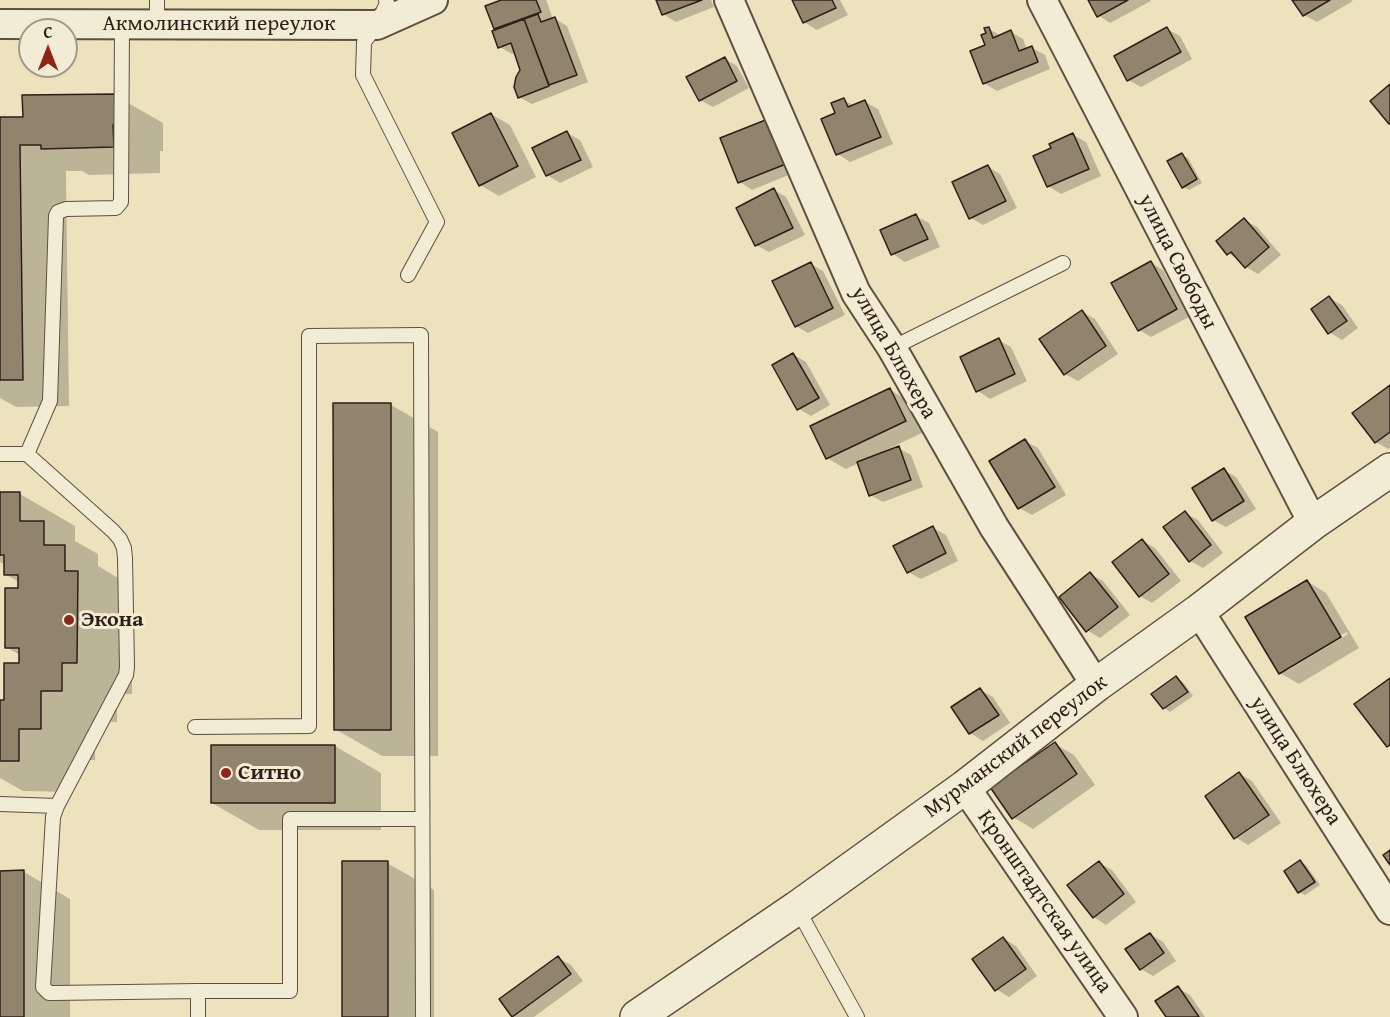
<!DOCTYPE html>
<meta charset="utf-8">
<style>
body{margin:0}
#map{position:relative;width:1390px;height:1017px;overflow:hidden;background:#ece2bd;font-family:"Gentium Book Plus",serif}
canvas{display:block}
.north{position:absolute;left:18px;top:18px;width:60px;height:60px;box-sizing:border-box;background:#f3ecd4;border:2px solid #a59a88;border-radius:50%;rotate:0deg;font-size:16px;font-weight:700;line-height:24px;text-align:center;color:#2f1e17}
.north::after{content:'';display:block;margin:auto;width:21px;height:27px;background:#8f2418;clip-path:polygon(50% 0,100% 100%,50% 72%,0 100%)}
</style>
<div id="map">
<canvas width="1390" height="1017"></canvas>
<div class="north">С</div>
</div>
<script>
const c = document.querySelector('canvas').getContext('2d');
c.lineJoin = 'round';
function fill(path, color) { c.fillStyle = color; c.fill(path, 'evenodd'); }
const toPath = rows => new Path2D(rows.map(r => 'M' + r).join(''));
function stroke(path, color, width, dash) { c.strokeStyle = color; c.lineWidth = width; c.lineCap = dash ? 'butt' : 'round'; c.setLineDash(dash || []); c.stroke(path); }
function write(font, color, halo, rows, align = 'center') {
  c.font = font + ' "Gentium Book Plus",serif'; c.lineWidth = 6; c.setLineDash([]); c.textBaseline = 'middle'; c.strokeStyle = halo; c.fillStyle = color; for (const [text, x, y, turn = 0] of rows) {
    c.save(); c.translate(x, y); c.rotate((+turn || 0) * Math.PI / 180); c.textAlign = isNaN(turn) ? turn : align; if (halo) c.strokeText(text, 0, 0); c.fillText(text, 0, 0); c.restore();
  }
}
fill(toPath([
 [505,0,546,0,553,19,554,18,567,26,588,82,532,104,519,97,522,70,516,53,512,54,500,47,496,31,487,7],
 [658,0,711,0,714,7,676,22,663,14],
 [794,0,840,0,848,15,817,30,804,22],
 [1090,0,1150,0,1151,1,1110,23,1098,15],
 [1294,0,1351,0,1353,1,1317,22,1304,15],
 [989,29,1001,36,1011,32,1023,39,1027,50,1032,48,1045,55,1050,69,997,91,984,83],
 [1167,29,1180,36,1192,59,1141,87,1128,80],
 [725,59,737,66,749,88,713,107,700,100],
 [116,96,163,123,163,151,160,151,160,173,89,175,82,171,66,171,69,406,16,407,0,398,0,118,24,118],
 [844,100,855,106,865,102,878,109,893,144,850,162,838,154,837,113],
 [491,114,510,125,536,177,499,196,480,185],
 [768,120,798,171,752,190,740,182],
 [567,133,580,140,593,167,560,183,547,175,534,148],
 [1073,135,1086,142,1101,176,1061,194,1048,186],
 [1182,155,1188,158,1202,183,1189,190,1183,187],
 [988,167,1000,174,1017,208,983,225,971,218],
 [774,190,786,197,805,235,769,252,756,245],
 [916,216,929,223,940,247,905,262,893,254,882,231],
 [1244,220,1257,227,1281,255,1258,274,1246,267,1240,260,1228,253],
 [1151,263,1163,270,1189,317,1151,337,1139,330],
 [811,264,823,271,845,315,808,333,796,326],
 [1329,298,1342,305,1358,328,1342,340,1329,332],
 [1082,312,1095,319,1118,354,1078,381,1065,374],
 [998,340,1011,347,1027,381,990,399,978,391],
 [793,354,806,362,830,405,811,416,799,409],
 [1390,387,1390,448,1388,449,1376,442],
 [890,390,909,401,924,432,886,450,887,452,898,448,911,455,923,487,883,502,870,495,859,463,846,469,827,458],
 [335,405,391,405,438,432,438,756,382,756,335,729],
 [1025,441,1038,448,1066,495,1032,515,1019,508],
 [1224,470,1236,477,1256,509,1226,527,1213,520],
 [0,494,20,494,75,526,75,541,98,554,98,566,120,579,132,605,132,694,117,694,117,722,95,721,95,760,73,760,73,792,23,791,0,778,0,701,6,701,20,665,20,655,6,647,19,589,19,582,5,574,5,565,0,562],
 [1185,513,1198,520,1223,553,1203,568,1190,561],
 [933,528,946,535,958,561,921,579,908,572],
 [1143,541,1155,548,1181,581,1152,603,1140,596],
 [1090,574,1103,581,1130,615,1100,638,1087,630],
 [1307,581,1326,593,1359,648,1299,684,1280,673],
 [1347,632,1348,634,1287,671,1287,667],
 [1176,678,1182,681,1193,696,1170,712,1164,708],
 [980,690,993,697,1010,723,983,741,970,733,953,707],
 [1055,744,1074,755,1095,785,1033,829,1013,817],
 [335,746,381,773,381,830,259,830,212,803],
 [1240,774,1252,781,1281,823,1248,845,1235,837],
 [1300,862,1306,865,1320,885,1305,895,1299,892],
 [387,863,434,890,434,1017,343,1017],
 [1100,863,1112,870,1136,902,1106,925,1094,917],
 [24,872,70,899,70,1017,0,1017,0,873],
 [1150,934,1163,942,1176,961,1153,976,1141,969],
 [1003,938,1016,946,1037,976,1009,997,996,989],
 [558,958,571,965,583,981,534,1017,515,1017,513,1016],
 [1178,988,1190,995,1205,1017,1168,1017]
]), '#0003');
const building = toPath([
 [501,0,536,0,541,12,494,29,485,6,501,0],
 [656,0,702,0,662,15,656,0],
 [792,0,832,0,836,8,803,23,792,0],
 [1088,0,1128,0,1097,17,1088,0],
 [1292,0,1330,0,1303,16,1292,0],
 [538,14,541,22,555,17,577,75,549,85,524,19,538,14],
 [524,19,549,86,518,98,514,87,516,77,520,70,511,43,498,48,492,31,524,19],
 [989,27,993,38,1011,30,1019,51,1032,46,1038,62,983,84,970,51,985,45,981,35,986,33,984,28,989,27],
 [1167,27,1181,52,1127,81,1114,56,1167,27],
 [725,57,737,81,699,101,686,77,725,57],
 [1390,84,1390,123,1389,124,1370,101,1390,84],
 [117,94,117,125,113,125,114,147,41,149,41,145,20,145,23,380,0,380,0,117,23,117,22,95,117,94],
 [844,98,848,107,865,100,881,137,836,155,821,119,835,113,831,103,844,98],
 [491,113,518,166,479,186,452,133,491,113],
 [768,119,786,164,738,183,720,138,768,119],
 [567,131,581,160,546,176,532,148,567,131],
 [1073,133,1089,169,1047,187,1033,156,1051,148,1049,144,1073,133],
 [1182,153,1197,179,1182,188,1167,161,1182,153],
 [988,165,1006,201,969,219,952,182,988,165],
 [774,188,793,228,755,246,736,208,774,188],
 [916,214,928,239,891,255,880,230,916,214],
 [1244,218,1269,247,1245,268,1231,252,1227,255,1216,241,1244,218],
 [1151,261,1177,309,1138,331,1111,283,1151,261],
 [811,262,833,308,795,327,772,281,811,262],
 [1329,296,1347,321,1328,334,1311,309,1329,296],
 [1082,310,1106,346,1064,375,1039,339,1082,310],
 [999,338,1015,374,976,392,960,357,999,338],
 [793,353,819,398,797,410,772,365,793,353],
 [1390,385,1390,432,1375,443,1352,413,1390,385],
 [890,388,906,421,826,459,810,426,890,388],
 [333,403,391,403,391,730,334,730,333,403],
 [1025,439,1055,487,1018,509,989,461,1025,439],
 [899,446,911,480,869,496,857,462,899,446],
 [1224,468,1244,501,1212,521,1192,488,1224,468],
 [0,492,20,492,20,521,44,521,44,545,65,545,65,571,78,571,77,663,62,663,62,691,41,691,41,729,19,729,19,761,0,761,0,700,4,700,4,663,19,663,19,648,5,648,5,588,18,588,18,575,4,575,4,555,0,555,0,492],
 [1185,511,1211,545,1189,562,1163,527,1185,511],
 [933,526,946,553,907,573,893,546,933,526],
 [1142,539,1169,574,1139,597,1112,562,1142,539],
 [1090,572,1118,607,1086,632,1059,597,1090,572],
 [1307,580,1341,637,1279,674,1245,617,1307,580],
 [1176,676,1188,692,1163,709,1151,694,1176,676],
 [1390,678,1390,745,1387,747,1354,704,1390,678],
 [980,688,999,715,969,734,951,707,980,688],
 [1055,742,1077,774,1012,819,990,787,1055,742],
 [211,745,335,745,335,803,211,803,211,745],
 [1239,772,1269,815,1234,839,1205,796,1239,772],
 [1390,850,1390,865,1383,855,1390,850],
 [1300,860,1315,882,1298,893,1284,871,1300,860],
 [342,861,388,861,388,1017,342,1017,342,861],
 [1099,861,1124,894,1093,918,1067,885,1099,861],
 [24,870,24,1017,0,1017,0,871,24,870],
 [1150,933,1164,953,1140,970,1125,949,1150,933],
 [1003,937,1026,969,995,991,972,959,1003,937],
 [558,956,571,974,512,1017,499,999,558,956],
 [1178,986,1199,1017,1166,1017,1155,1001,1178,986]
]);
fill(building, '#91846d');
stroke(building, '#2f1e17', 1.5);
const service = toPath([
 [157,0,157,25],
 [386,0,387,3,377,25,364,42,363,75,437,222,408,275],
 [892,348,1063,263],
 [0,454,27,454,50,401,56,216,58,212,66,209,116,208,121,202,122,24],
 [27,454,113,531,120,539,124,548,125,558,127,667,126,675,57,806,53,817,43,987,49,993,53,993,198,991],
 [195,727,309,726,309,336,421,335,423,1017],
 [0,804,57,806],
 [797,908,857,1017],
 [198,1017,198,991,290,991,290,819,422,819]
]);
const minor = toPath([
 [729,0,856,293,892,348,994,527,1096,685],
 [1042,0,1313,523],
 [0,24,377,25,433,0],
 [1199,611,1390,910],
 [965,787,1123,1017]
]);
const tertiary = toPath([
 [637,1017,797,908,965,787,1096,685,1199,611,1313,523,1390,470]
]);
stroke(service, '#5e4f40', 16);
stroke(minor, '#5e4f40', 32);
stroke(tertiary, '#5e4f40', 36);
stroke(service, '#f3ecd4', 14);
stroke(minor, '#f3ecd4', 28);
stroke(tertiary, '#f3ecd4', 33);
for (const [x, y, r, color] of [
 [69,620,6,"#8f2418"],
 [226,773,6,"#8f2418"]
]) { const dot = new Path2D(); dot.arc(x, y, r, 0, 2 * Math.PI); c.fillStyle = color; c.fill(dot); stroke(dot, '#f3ecd4', 2); }
write('22px', '#2f1e17', '#f3ecd4', [
 ["Акмолинский переулок",219,24],
 ["улица Свободы",1177,262,63],
 ["улица Блюхера",893,353,60],
 ["Мурманский переулок",1016,747,-37],
 ["улица Блюхера",1295,761,57],
 ["Кронштадтская улица",1044,902,55]
]);
write('bold 22px', '#2f1e17', '#f3ecd4', [
 ["Экона",81,620],
 ["Ситно",238,773]
], 'left');
</script>
